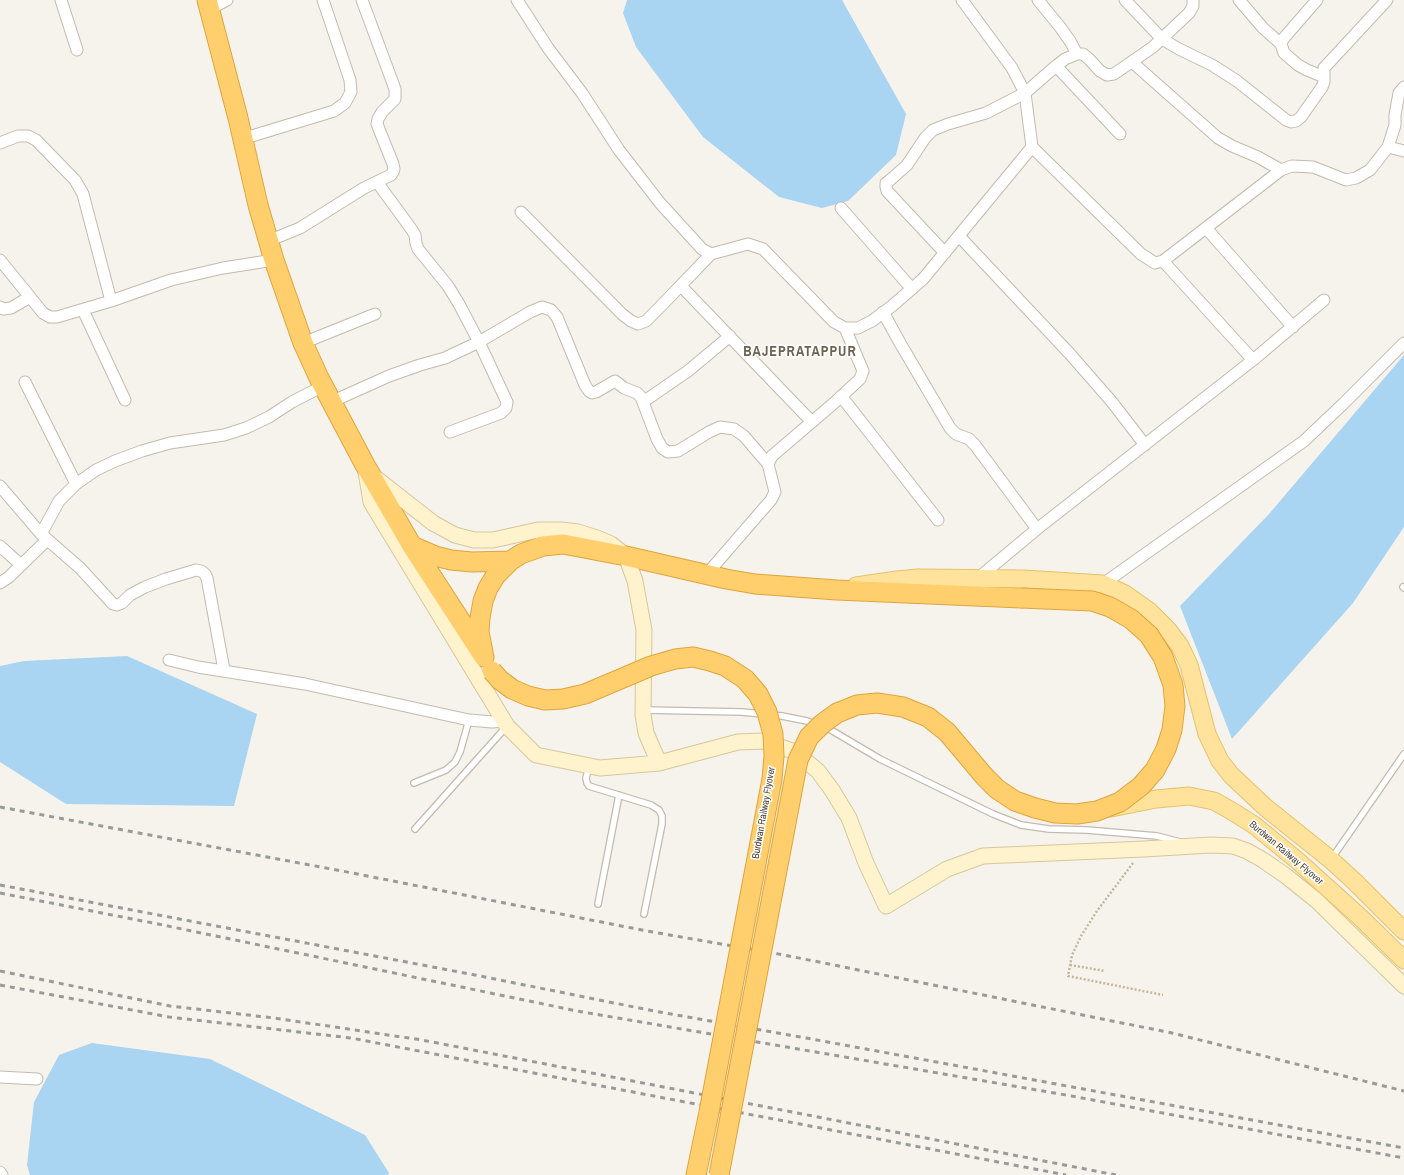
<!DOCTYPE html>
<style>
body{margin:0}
canvas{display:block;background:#f6f3ec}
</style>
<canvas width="1404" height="1175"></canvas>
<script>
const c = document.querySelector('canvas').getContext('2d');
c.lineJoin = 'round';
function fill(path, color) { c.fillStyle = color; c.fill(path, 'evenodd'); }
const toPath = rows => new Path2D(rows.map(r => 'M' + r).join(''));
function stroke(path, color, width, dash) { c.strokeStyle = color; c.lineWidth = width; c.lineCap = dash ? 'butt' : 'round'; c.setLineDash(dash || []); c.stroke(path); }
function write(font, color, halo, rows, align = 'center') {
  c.font = font + ' "Archivo Narrow",sans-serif'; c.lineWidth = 3; c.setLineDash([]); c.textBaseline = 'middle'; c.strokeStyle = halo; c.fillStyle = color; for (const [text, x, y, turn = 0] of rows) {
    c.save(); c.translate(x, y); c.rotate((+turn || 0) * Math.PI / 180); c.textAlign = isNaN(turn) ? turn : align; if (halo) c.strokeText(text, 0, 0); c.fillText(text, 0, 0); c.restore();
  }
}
fill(toPath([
 [627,0,842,0,906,114,896,155,848,201,822,208,779,197,703,137,636,47,623,13],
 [1404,355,1404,527,1353,603,1232,739,1180,606,1269,514],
 [127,656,257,714,234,806,66,804,0,762,0,666,24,661],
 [92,1043,210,1059,365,1135,389,1173,388,1175,30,1175,27,1165,34,1102,59,1055]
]), '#a9d4f2');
const lane = toPath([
 [1403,587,1404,588],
 [644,710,742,712,782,716,807,721,831,730,880,759,993,814,1021,825,1049,829,1087,830,1157,836,1180,842],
 [589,767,586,778,587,783,589,786,651,805,659,810,662,816,662,824,644,914],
 [414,783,446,770,455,762,460,752,469,720],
 [415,829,507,726],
 [1332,858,1404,754],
 [598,904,619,795]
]);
const street = toPath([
 [61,0,77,50],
 [517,0,548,48,582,93,619,150,660,203,702,249,711,254,748,244,763,249,834,322,845,328,858,328,872,321,892,306,923,279,1032,147,1025,93,1012,68,962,0],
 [1038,0,1060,27,1070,41,1077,54],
 [1125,0,1162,39,1179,49,1212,65,1237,81,1286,120,1291,122,1296,121,1301,117,1322,87,1324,82,1324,68,1387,0],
 [1239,0,1263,28,1281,44],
 [1317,0,1283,39,1281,44,1284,53,1298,65,1307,70,1324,77],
 [210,9,227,0],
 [1132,62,1218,138,1232,146,1258,157,1281,170],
 [1056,66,1120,134],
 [242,139,334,111,345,103,351,92,350,80,323,0],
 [0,143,18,136,28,136,36,140,75,180,83,194,111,301],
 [1032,147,1141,254,1155,263,1163,261,1281,170,1292,166,1313,167,1346,180,1356,178,1370,170,1388,147,1395,125,1395,115,1399,93,1404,87],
 [1388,147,1404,151],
 [377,182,412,230,415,235,416,243,418,249,448,286,459,304,479,342,507,402,506,408,501,413,450,432],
 [841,208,912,289],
 [521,212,622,314,631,321,638,324,646,321,660,307,711,254],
 [1206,228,1293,327],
 [959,236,1070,354,1112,402,1145,445],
 [268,241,300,228,364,188,391,175,393,172,394,169,393,164,377,124,378,119,382,112,395,99,395,89,362,0],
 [945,253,887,191,886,187,886,183,889,181,907,165,925,138,933,130,948,124,986,113,1025,93,1056,66,1065,59,1077,54,1083,54,1089,59,1100,71,1107,75,1114,74,1153,47,1189,13,1193,6,1193,0],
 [0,260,43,313,50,317,57,317,111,301,171,280,223,268,274,260],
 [1163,261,1253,360],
 [681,286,812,422],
 [0,307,3,309,11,308,30,297],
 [83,310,125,400],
 [883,312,900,343,950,428,956,434,969,439,975,445,1037,529],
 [303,343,375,314],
 [25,382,76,484],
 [841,396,938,520],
 [331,402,389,376,420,365,445,358,479,342,530,312,542,307,551,310,557,317,585,385,589,391,592,393,596,392,615,381,624,388,637,393,641,397,657,439,662,448,668,452,678,451,709,432,720,427,734,429,744,436,768,464],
 [643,402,688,371,730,336],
 [0,486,41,534,80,568,113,604,117,605,122,603,130,595,145,587,166,579,196,570,201,571,205,574,207,578,224,670],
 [41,534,59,501,76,484,96,470,115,461,142,451,170,443,224,435,246,428,269,417,292,402,323,386],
 [0,546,21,565],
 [706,575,771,500,775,492,768,464,772,456,834,403,860,379,863,371,845,328],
 [977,579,1037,529,1253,360,1324,300],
 [0,583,9,577,47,540],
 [1103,584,1304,441,1343,404,1404,343],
 [169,660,198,667,305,684,469,720,492,722,504,721],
 [0,1077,37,1079],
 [0,1172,2,1175]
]);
const secondary = toPath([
 [366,472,371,502,507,726,536,755,600,768,659,763,738,742,764,741,795,752,818,771,832,790,849,818,866,863,886,906,947,869,983,856,1144,849,1211,845,1233,846,1247,851,1263,860,1286,876,1316,900,1404,986],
 [373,476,433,523,455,535,474,540,493,540,538,530,561,530,578,532,597,538,611,544,626,556,635,581,644,630,643,715,646,733,659,763]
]);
const primary = toPath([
 [856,586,897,580,918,578,1024,579,1103,584,1125,594,1149,611,1168,630,1180,646,1189,665,1207,734,1220,761,1231,775,1265,807,1331,860,1354,881,1404,931],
 [1111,808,1156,799,1189,796,1214,801,1230,810,1254,825,1298,861,1360,917,1404,960]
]);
const highway = toPath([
 [207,0,238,118,258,205,274,260,303,343,319,378,365,465,412,546,484,657],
 [412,546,435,556,451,560,472,562,510,561],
 [483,652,479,632,480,618,483,601,488,588,496,575,510,561,521,554,543,546,563,544,626,556,726,579,755,584,837,590,1021,598],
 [696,1175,709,1112]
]);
stroke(lane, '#c2bbae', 8);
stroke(street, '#c2bbae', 13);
stroke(secondary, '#d6c79b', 17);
stroke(primary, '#e6c16a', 19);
stroke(highway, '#e0a43c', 21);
stroke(toPath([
 [1133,863,1097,911,1081,936,1072,955,1068,976,1163,995],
 [1070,965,1105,971]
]), '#c4b79f', 2.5, [2, 2]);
stroke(lane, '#fff', 5.5);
stroke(street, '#fff', 11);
stroke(secondary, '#fff3cd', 15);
stroke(primary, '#ffe39c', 17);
stroke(highway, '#ffcf6e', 19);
stroke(toPath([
 [0,807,342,871,647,931,784,955,1172,1033,1404,1091],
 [0,885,475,975,654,1011,806,1038,1404,1148],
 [0,893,158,924,577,1011,1066,1095,1404,1158],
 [0,971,170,1006,274,1018,422,1040,1116,1175],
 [0,985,169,1017,351,1038,1066,1175]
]), '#9a9a9a', 3, [5, 5]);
const highwayBridge = toPath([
 [492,671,500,680,512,689,528,696,545,700,563,699,585,694,651,666,675,659,693,657,710,661,725,666,745,679,758,694,767,712,773,734,774,756,772,779,709,1112],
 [719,1175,798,760,809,737,822,724,837,713,857,705,877,703,903,707,928,717,947,732,984,776,997,789,1015,801,1035,808,1055,813,1077,814,1097,811,1120,802,1141,786,1155,770,1166,749,1172,730,1175,706,1173,685,1163,657,1149,635,1131,619,1110,607,1092,601,1021,598]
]);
stroke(highwayBridge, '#e0a43c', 21, []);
stroke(highwayBridge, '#ffcf6e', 19);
write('10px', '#4b4439', '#fff', [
 ["Burdwan Railway Flyover",764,813,-80],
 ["Burdwan Railway Flyover",1286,853,40]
]);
c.letterSpacing = '1px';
write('bold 14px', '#6e6250', '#fff', [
 ["BAJEPRATAPPUR",800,352]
]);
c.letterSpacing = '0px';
</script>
